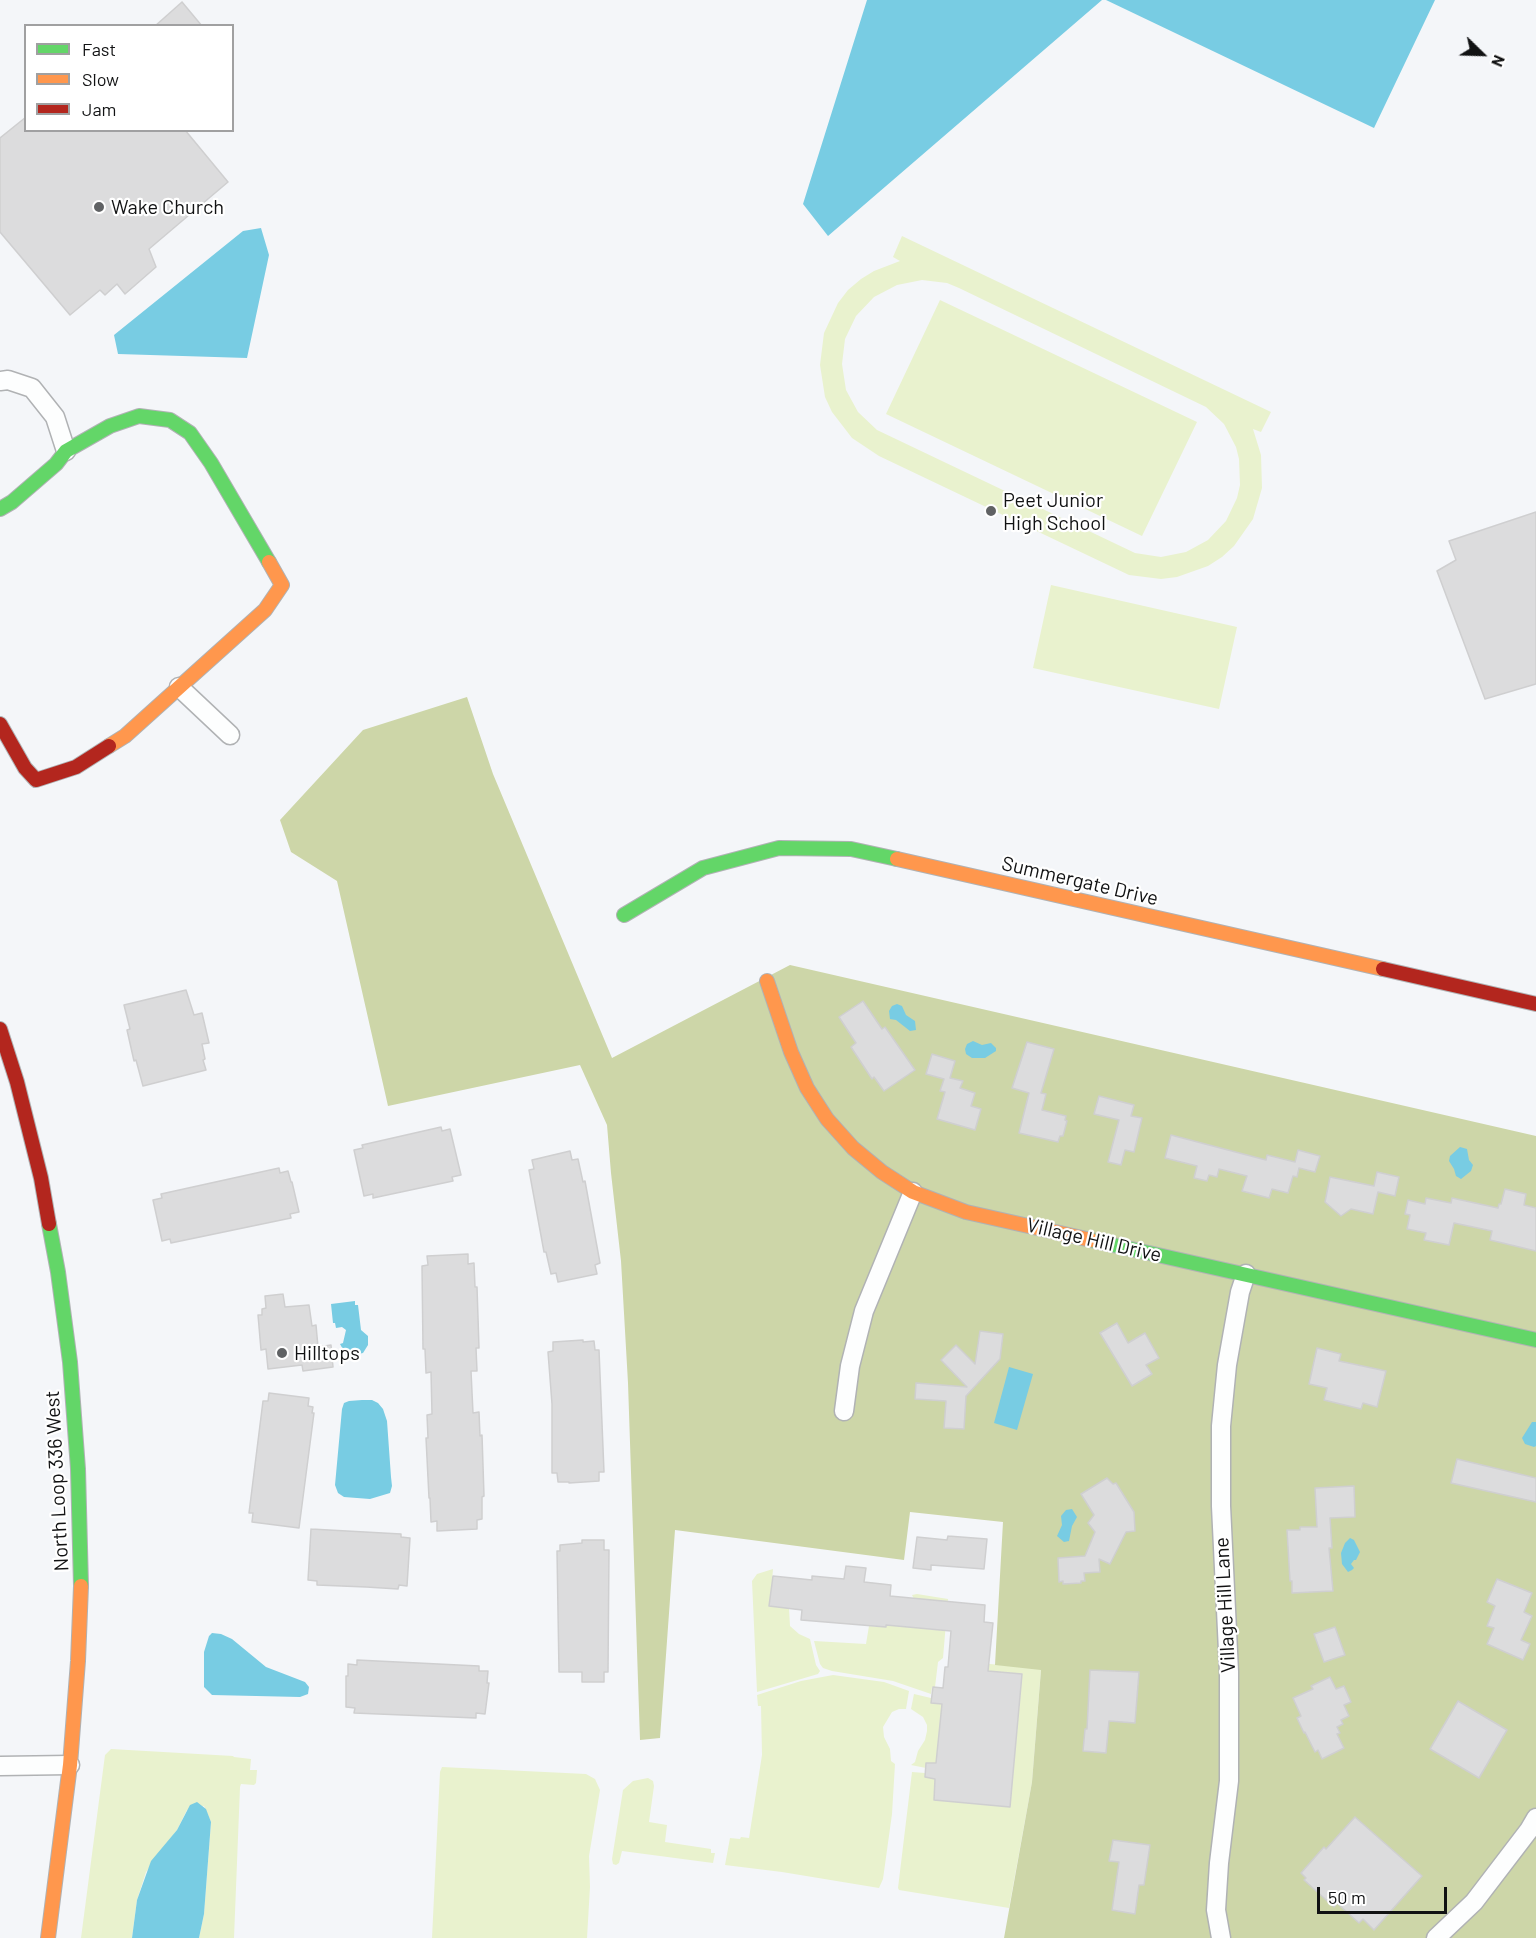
<!DOCTYPE html>
<style>
body{margin:0}
#map{position:relative;width:1536px;height:1938px;overflow:hidden;background:#f4f6f9;font-family:Barlow,sans-serif}
canvas{display:block}
.legend{position:absolute;left:24px;top:24px;width:210px;height:108px;box-sizing:border-box;background:#fff;border:2px solid #a0a0a1;margin:0;padding:8px 10px;list-style:none;font-size:18px;color:#111213}
.legend li{display:flex;align-items:center;gap:12px;height:30px}
.legend b{width:30px;border:2px solid #a0a0a1}
.north{position:absolute;left:1452px;top:24px;width:60px;height:60px;-webkit-text-stroke:4px #fff;paint-order:stroke;rotate:113deg;font-size:16px;font-weight:700;line-height:24px;text-align:center;color:#111213}
.north::after{content:'';display:block;margin:auto;width:21px;height:27px;background:#111213;clip-path:polygon(50% 0,100% 100%,50% 72%,0 100%)}
.scale{position:absolute;left:1317px;top:1887px;width:130px;height:27px;box-sizing:border-box;border:3px solid #111213;border-top:0;padding-left:8px;font-size:18px;line-height:21px;white-space:nowrap;color:#111213;-webkit-text-stroke:4px #fff;paint-order:stroke}
</style>
<div id="map">
<canvas width="1536" height="1938"></canvas>
<ul class="legend">
<li><b style="height:8px;background:#63d668"></b>Fast</li>
<li><b style="height:8px;background:#ff974d"></b>Slow</li>
<li><b style="height:8px;background:#b3261e"></b>Jam</li>
</ul>
<div class="north">N</div>
<div class="scale">50 m</div>
</div>
<script>
const c = document.querySelector('canvas').getContext('2d');
c.lineJoin = 'round';
function fill(path, color) { c.fillStyle = color; c.fill(path, 'evenodd'); }
const toPath = rows => new Path2D(rows.map(r => 'M' + r).join(''));
function stroke(path, color, width, dash) { c.strokeStyle = color; c.lineWidth = width; c.lineCap = dash ? 'butt' : 'round'; c.setLineDash(dash || []); c.stroke(path); }
function write(font, color, halo, rows, align = 'center') {
  c.font = font + ' Barlow,sans-serif'; c.lineWidth = 4.5; c.setLineDash([]); c.textBaseline = 'middle'; c.strokeStyle = halo; c.fillStyle = color; for (const [text, x, y, turn = 0] of rows) {
    c.save(); c.translate(x, y); c.rotate((+turn || 0) * Math.PI / 180); c.textAlign = isNaN(turn) ? turn : align; if (halo) c.strokeText(text, 0, 0); c.fillText(text, 0, 0); c.restore();
  }
}
fill(toPath([
 [902,236,1271,412,1261,432,1253,429,1261,455,1262,488,1253,519,1234,546,1222,557,1208,566,1177,577,1161,579,1129,575,879,456,852,438,832,412,825,397,820,365,824,333,838,303,848,290,861,279,874,271,900,261,893,257],
 [922,280,947,283,959,288,1206,407,1224,424,1236,447,1239,459,1240,485,1237,498,1226,521,1208,540,1186,552,1161,557,1135,553,877,430,858,412,846,390,842,364,845,339,856,316,874,297,897,285],
 [940,300,1197,422,1142,536,886,414],
 [1051,585,1237,627,1219,709,1033,668],
 [773,1569,770,1606,789,1608,790,1626,799,1634,810,1639,816,1665,820,1671,818,1674,757,1692,752,1581,757,1574],
 [917,1594,948,1599,943,1658,938,1662,935,1687,932,1687,931,1694,893,1681,832,1671,823,1668,820,1664,814,1641,866,1644,869,1626,886,1627,887,1625,937,1630,940,1601,914,1599,912,1595],
 [970,1662,1041,1669,1032,1782,1009,1908,899,1890,898,1888,912,1772,925,1773,925,1777,935,1779,934,1800,1010,1806,1015,1749,936,1763,926,1763,926,1768,911,1765,915,1762,918,1751,925,1740,927,1731,927,1725,923,1717,911,1709,914,1694,931,1698,931,1703,942,1704,1017,1732,1022,1674,969,1669],
 [833,1675,884,1682,909,1691,906,1709,899,1709,892,1712,883,1727,884,1737,890,1749,891,1761,895,1764,892,1814,883,1879,879,1888,782,1872,725,1865,730,1838,740,1839,741,1837,749,1838,762,1755,761,1706,758,1706,757,1695,801,1681],
 [111,1749,233,1756,234,1757,251,1759,250,1770,257,1770,256,1783,254,1785,241,1784,240,1787,234,1938,199,1938,204,1914,211,1822,204,1806,187,1810,177,1830,146,1872,137,1900,132,1938,81,1938,105,1755],
 [442,1767,586,1774,595,1779,600,1790,589,1856,590,1887,587,1938,432,1938,440,1772],
 [648,1778,653,1781,654,1786,649,1822,667,1825,665,1842,711,1849,711,1853,715,1853,713,1863,622,1851,619,1863,616,1865,613,1864,612,1859,623,1790,633,1781]
]), '#e9f2ce');
fill(toPath([
 [467,697,493,774,612,1058,790,965,1536,1136,1536,1938,1004,1938,1032,1782,1041,1670,995,1665,1003,1522,910,1512,904,1560,675,1530,660,1738,640,1740,628,1383,621,1261,611,1173,607,1125,580,1065,388,1106,337,881,291,852,280,820,363,730]
]), '#cdd6a8');
fill(toPath([
 [867,0,1102,0,828,236,803,204],
 [1106,0,1435,0,1374,128],
 [261,228,269,255,247,358,118,354,114,335,243,231],
 [897,1004,902,1006,906,1015,915,1021,916,1030,910,1031,896,1020,890,1019,889,1011,892,1006],
 [973,1041,982,1045,991,1043,996,1048,996,1051,985,1058,972,1058,966,1054,965,1049,967,1044],
 [1460,1147,1467,1149,1469,1160,1473,1165,1471,1171,1461,1179,1456,1176,1454,1169,1449,1161,1450,1156],
 [355,1301,355,1305,358,1305,361,1330,368,1336,368,1345,363,1353,354,1355,349,1353,346,1355,340,1344,343,1343,346,1330,342,1327,336,1328,335,1323,333,1323,331,1304],
 [1009,1367,1033,1374,1017,1430,994,1423],
 [362,1400,372,1400,378,1403,383,1409,387,1421,391,1477,392,1486,390,1493,370,1499,344,1497,338,1493,335,1485,342,1409,344,1403,349,1401],
 [1532,1422,1536,1422,1536,1446,1534,1447,1525,1444,1522,1438],
 [1072,1509,1077,1517,1072,1526,1069,1541,1064,1542,1057,1536,1062,1525,1061,1516,1066,1510],
 [1350,1538,1354,1540,1360,1552,1356,1560,1354,1560,1351,1564,1354,1568,1352,1570,1348,1572,1342,1564,1341,1553,1345,1543],
 [212,1633,221,1634,232,1639,266,1667,305,1682,309,1687,308,1694,300,1697,212,1695,204,1687,204,1652,209,1636],
 [197,1802,206,1809,211,1822,204,1914,199,1938,132,1938,137,1900,151,1861,177,1830,190,1805]
]), '#78cce3');
const building = toPath([
 [182,2,202,26,155,26,182,2],
 [26,117,26,130,185,130,228,182,149,249,156,267,125,294,117,284,105,295,100,290,70,315,0,232,0,138,26,117],
 [1536,512,1536,684,1485,699,1437,571,1456,560,1449,541,1536,512],
 [186,990,194,1015,202,1013,209,1043,202,1044,205,1059,203,1060,206,1070,143,1086,136,1060,134,1061,127,1030,130,1029,124,1005,186,990],
 [863,1001,882,1029,885,1027,915,1070,884,1091,874,1077,872,1079,851,1047,856,1043,839,1017,863,1001],
 [1027,1042,1054,1049,1041,1093,1046,1094,1042,1110,1066,1116,1065,1120,1067,1121,1063,1136,1060,1136,1058,1142,1019,1133,1029,1093,1012,1088,1027,1042],
 [932,1054,955,1061,950,1078,963,1081,960,1088,975,1093,971,1106,981,1109,975,1130,937,1119,945,1092,940,1091,944,1079,926,1074,932,1054],
 [1099,1096,1134,1105,1131,1116,1142,1118,1134,1152,1125,1150,1121,1165,1108,1162,1119,1120,1094,1114,1099,1096],
 [441,1127,442,1131,450,1129,461,1175,452,1177,453,1181,420,1188,373,1198,373,1194,364,1196,354,1150,363,1148,362,1145,441,1127],
 [1171,1135,1266,1160,1267,1155,1295,1162,1298,1150,1320,1156,1315,1172,1299,1168,1297,1177,1293,1176,1288,1193,1272,1189,1269,1198,1242,1191,1247,1176,1219,1169,1217,1177,1209,1175,1207,1181,1194,1178,1197,1166,1165,1158,1171,1135],
 [570,1151,572,1160,578,1159,583,1182,585,1181,600,1263,595,1265,597,1274,558,1282,556,1273,551,1274,546,1252,544,1252,529,1170,534,1169,532,1160,570,1151],
 [279,1168,280,1173,288,1171,291,1182,292,1182,299,1212,290,1214,291,1218,171,1243,170,1239,162,1241,153,1200,162,1198,161,1194,279,1168],
 [1377,1172,1399,1177,1395,1196,1378,1192,1373,1214,1351,1209,1341,1216,1325,1202,1330,1177,1374,1186,1377,1172],
 [1505,1189,1526,1194,1524,1205,1536,1208,1536,1251,1490,1240,1492,1231,1454,1223,1449,1245,1424,1240,1426,1233,1407,1229,1410,1215,1405,1214,1408,1200,1425,1204,1426,1198,1451,1203,1452,1198,1498,1208,1499,1204,1501,1204,1505,1189],
 [468,1254,468,1264,474,1263,475,1287,477,1287,479,1348,476,1348,477,1371,471,1371,473,1413,479,1412,480,1436,482,1435,484,1496,482,1497,482,1519,477,1520,477,1529,437,1531,437,1521,431,1522,430,1498,429,1498,426,1438,428,1438,427,1415,432,1414,431,1372,426,1373,425,1349,423,1349,422,1266,428,1265,427,1256,468,1254],
 [283,1294,285,1307,309,1305,312,1326,316,1325,318,1347,331,1345,333,1367,303,1371,302,1365,268,1369,266,1349,261,1350,258,1315,262,1315,262,1309,266,1308,265,1296,283,1294],
 [1117,1323,1128,1343,1145,1333,1159,1358,1146,1365,1152,1374,1132,1386,1100,1333,1117,1323],
 [980,1331,1003,1334,1000,1359,966,1396,964,1429,944,1428,946,1401,915,1399,916,1383,967,1387,941,1360,956,1345,975,1364,980,1331],
 [583,1340,583,1342,594,1341,595,1350,599,1350,604,1472,599,1472,599,1481,569,1483,569,1482,558,1482,557,1473,552,1473,552,1404,548,1352,553,1351,553,1342,583,1340],
 [1317,1348,1341,1354,1339,1361,1386,1371,1377,1407,1363,1403,1361,1409,1324,1400,1327,1388,1309,1384,1317,1348],
 [269,1393,309,1398,308,1406,313,1407,312,1413,314,1413,299,1528,252,1522,253,1513,249,1513,263,1401,268,1401,269,1393],
 [1457,1459,1536,1478,1536,1502,1451,1483,1457,1459],
 [1107,1478,1113,1484,1116,1483,1134,1512,1135,1531,1126,1532,1110,1564,1099,1559,1100,1572,1084,1573,1085,1581,1081,1581,1081,1583,1063,1584,1063,1581,1059,1582,1058,1558,1085,1556,1095,1532,1088,1523,1094,1515,1081,1494,1107,1478],
 [1354,1486,1355,1517,1330,1518,1332,1548,1329,1548,1333,1591,1292,1593,1292,1581,1290,1581,1287,1530,1300,1530,1300,1527,1317,1527,1315,1488,1354,1486],
 [311,1529,401,1534,401,1537,410,1538,407,1586,399,1585,398,1589,366,1587,317,1585,317,1581,308,1580,311,1529],
 [948,1536,987,1539,984,1569,931,1565,931,1570,913,1568,917,1537,947,1540,948,1536],
 [582,1540,604,1540,604,1550,609,1550,608,1672,604,1672,604,1682,582,1682,582,1672,559,1672,557,1551,560,1551,560,1545,582,1543,582,1540],
 [846,1566,866,1568,864,1582,891,1585,890,1596,985,1605,984,1622,993,1623,988,1671,1022,1674,1010,1807,934,1800,935,1779,925,1777,926,1763,936,1763,942,1704,931,1703,933,1687,943,1688,945,1667,948,1667,951,1631,886,1625,886,1627,801,1620,802,1610,769,1606,773,1576,812,1580,812,1576,844,1579,846,1566],
 [1497,1579,1532,1593,1524,1612,1532,1616,1521,1640,1530,1644,1523,1660,1487,1644,1494,1628,1487,1626,1495,1606,1487,1602,1497,1579],
 [1335,1627,1345,1655,1324,1662,1314,1634,1335,1627],
 [357,1660,479,1666,479,1671,488,1671,487,1683,489,1683,485,1714,476,1713,476,1718,354,1713,355,1708,346,1707,346,1676,348,1676,348,1664,357,1665,357,1660],
 [1090,1670,1139,1672,1135,1723,1109,1721,1106,1753,1083,1751,1085,1729,1087,1729,1090,1670],
 [1330,1677,1336,1689,1344,1686,1351,1702,1344,1705,1349,1716,1341,1720,1343,1724,1337,1727,1340,1733,1337,1734,1344,1748,1322,1759,1318,1750,1315,1752,1305,1732,1304,1733,1297,1718,1301,1716,1293,1698,1313,1689,1311,1686,1330,1677],
 [1458,1701,1507,1730,1479,1778,1430,1749,1458,1701],
 [1355,1817,1422,1876,1374,1930,1363,1919,1359,1923,1337,1903,1334,1907,1304,1880,1306,1878,1301,1873,1324,1847,1326,1849,1355,1817],
 [1113,1840,1150,1845,1144,1885,1139,1885,1135,1914,1112,1910,1119,1862,1109,1861,1113,1840]
]);
fill(building, '#dcdcdd');
stroke(building, '#cfcfd0', 1.5);
const street = toPath([
 [0,381,8,380,32,388,55,417,66,451],
 [179,687,230,735],
 [844,1411,850,1366,864,1311,913,1192],
 [0,1766,70,1765],
 [1221,1938,1216,1910,1219,1863,1229,1781,1229,1672,1221,1506,1221,1426,1227,1365,1240,1292,1246,1274],
 [1436,1938,1474,1902,1529,1830,1536,1818]
]);
const fast = toPath([
 [0,509,12,502,56,464,66,451,110,426,139,416,170,420,190,433,211,463,269,562],
 [624,915,703,868,779,848,851,849,897,859],
 [49,1224,58,1272,70,1362,78,1469,81,1586],
 [1091,1240,1536,1340]
]);
const slow = toPath([
 [109,746,125,736,265,610,282,585,269,562],
 [897,859,1383,969],
 [767,981,791,1052,807,1088,827,1119,853,1148,882,1172,913,1192,966,1212,1091,1240],
 [48,1938,70,1765,78,1661,81,1586]
]);
const jam = toPath([
 [0,724,25,768,36,780,76,767,109,746],
 [1383,969,1536,1004],
 [0,1029,17,1082,41,1178,49,1224]
]);
stroke(street, '#b0b2b4', 21);
stroke(fast, '#b0b2b4', 16);
stroke(slow, '#b0b2b4', 16);
stroke(jam, '#b0b2b4', 16);
stroke(street, '#fdfefe', 18);
stroke(fast, '#63d668', 14);
stroke(slow, '#ff974d', 14);
stroke(jam, '#b3261e', 14);
for (const [x, y, r, color] of [
 [99,207,6,"#606264"],
 [991,511,6,"#606264"],
 [282,1353,6,"#606264"]
]) { const dot = new Path2D(); dot.arc(x, y, r, 0, 2 * Math.PI); c.fillStyle = color; c.fill(dot); stroke(dot, '#fff', 2); }
write('20px', '#111213', '#fff', [
 ["Wake Church",111,207],
 ["Peet Junior",1003,500],
 ["High School",1003,523],
 ["Hilltops",294,1353]
], 'left');
write('20px', '#111213', '#fff', [
 ["Summergate Drive",1080,881,13],
 ["Village Hill Drive",1094,1240,13],
 ["North Loop 336 West",57,1481,-93],
 ["Village Hill Lane",1225,1605,-93]
]);
</script>
